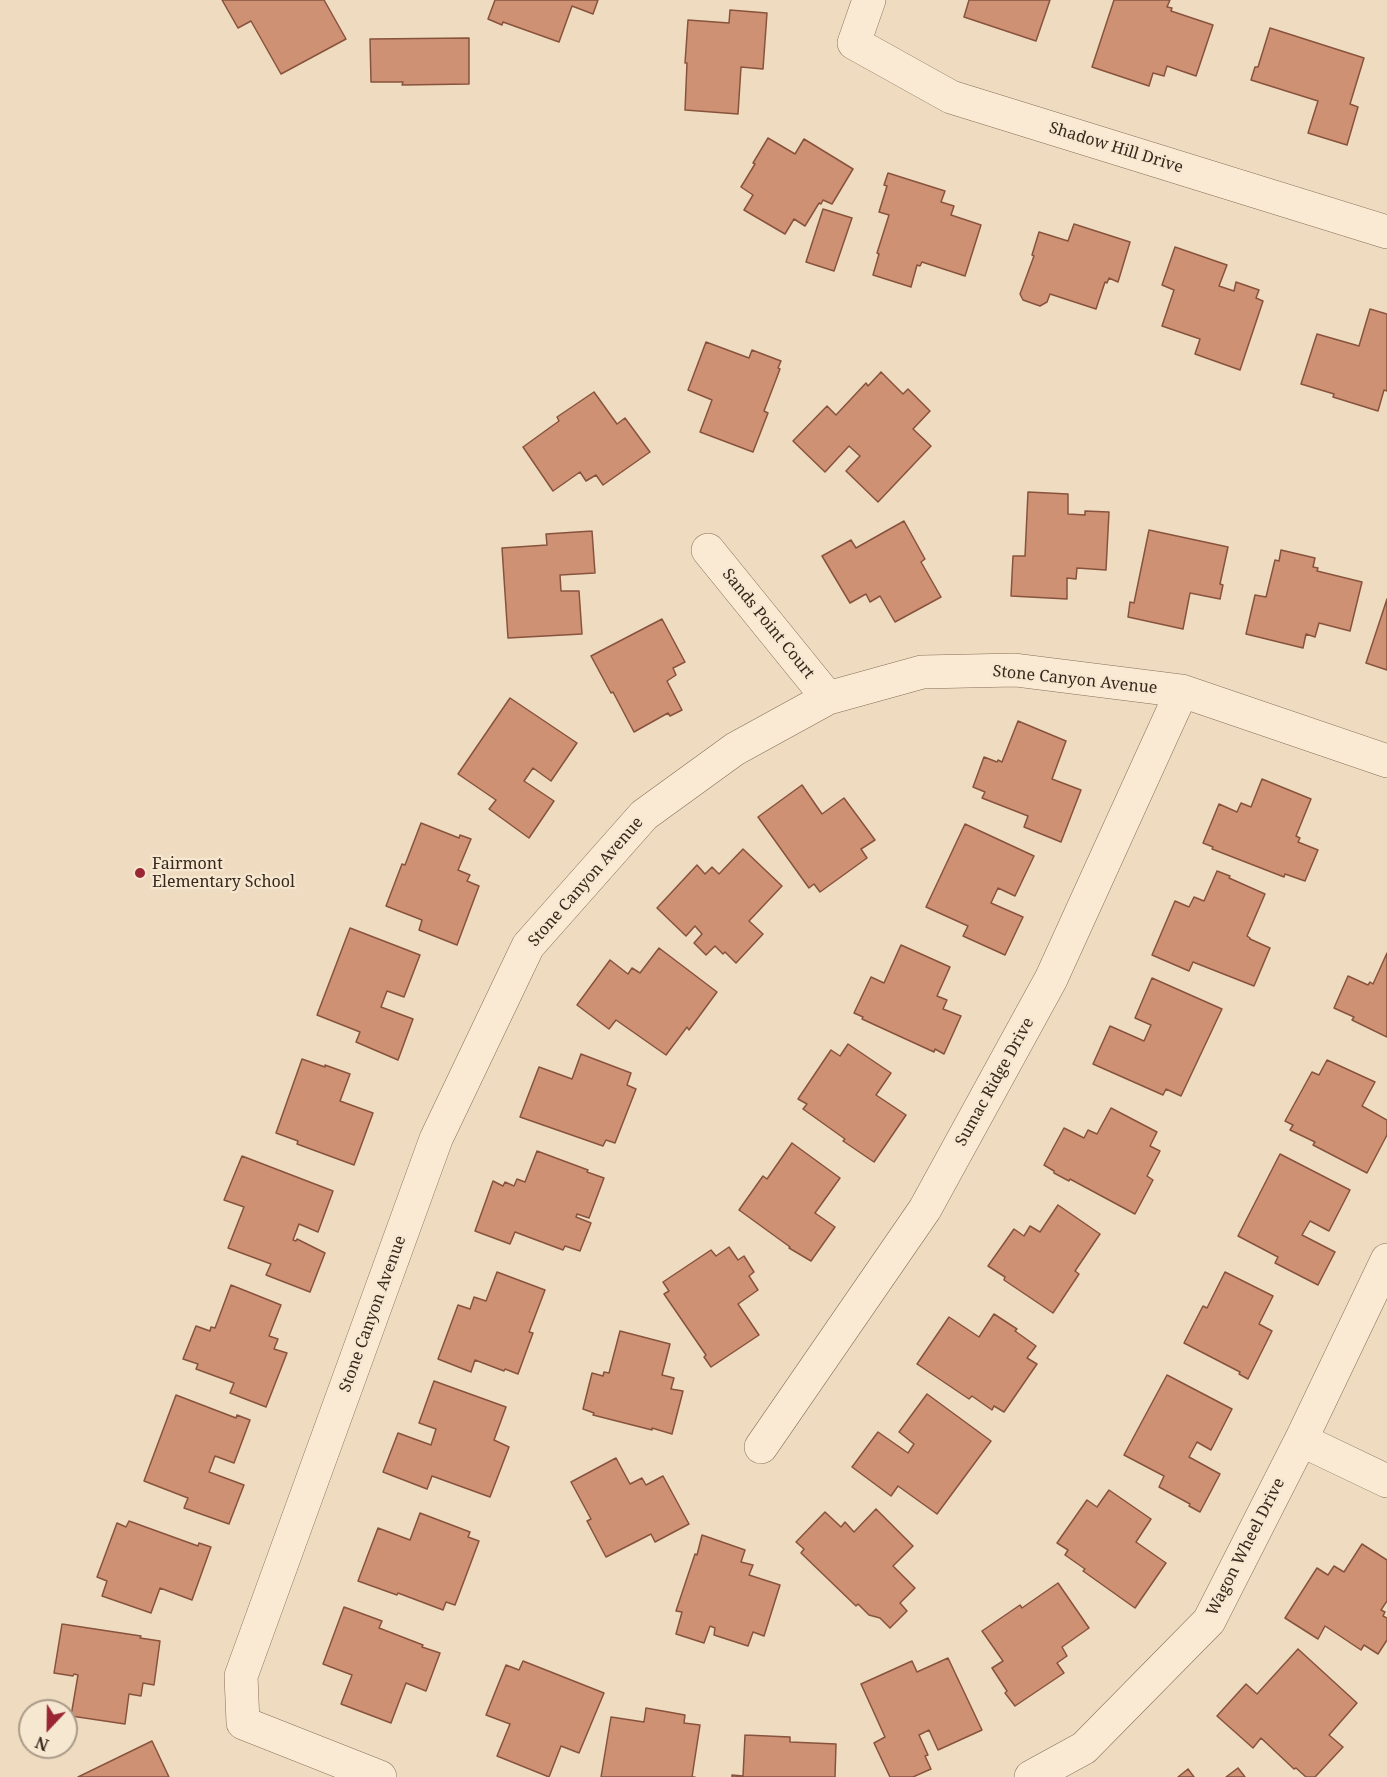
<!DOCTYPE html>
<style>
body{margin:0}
#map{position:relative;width:1387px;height:1777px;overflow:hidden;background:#efdcc0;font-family:"Noto Serif",serif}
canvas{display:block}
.north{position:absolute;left:18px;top:1699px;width:60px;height:60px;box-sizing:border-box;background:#f6e7d0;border:2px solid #aa9a88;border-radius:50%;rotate:202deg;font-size:16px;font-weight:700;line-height:24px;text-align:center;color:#37271c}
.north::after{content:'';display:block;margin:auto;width:21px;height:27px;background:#992632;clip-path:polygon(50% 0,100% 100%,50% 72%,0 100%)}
</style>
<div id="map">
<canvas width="1387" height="1777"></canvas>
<div class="north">N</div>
</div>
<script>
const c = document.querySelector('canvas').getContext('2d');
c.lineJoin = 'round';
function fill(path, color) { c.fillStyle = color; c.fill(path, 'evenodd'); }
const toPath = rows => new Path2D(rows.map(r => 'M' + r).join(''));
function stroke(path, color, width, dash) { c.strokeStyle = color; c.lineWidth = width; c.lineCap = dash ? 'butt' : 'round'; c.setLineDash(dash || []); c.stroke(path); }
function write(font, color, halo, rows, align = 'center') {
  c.font = font + ' "Noto Serif",serif'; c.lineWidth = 4.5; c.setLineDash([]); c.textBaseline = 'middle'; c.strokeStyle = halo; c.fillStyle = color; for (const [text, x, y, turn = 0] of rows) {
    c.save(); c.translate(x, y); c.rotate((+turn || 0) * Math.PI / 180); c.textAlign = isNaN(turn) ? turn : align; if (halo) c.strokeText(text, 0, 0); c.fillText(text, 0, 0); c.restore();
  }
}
const building = toPath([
 [222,0,324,0,346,39,281,74,251,21,238,28,222,0],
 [495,0,598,0,593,14,572,6,559,42,503,22,502,25,488,19,495,0],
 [969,0,1050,0,1036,41,964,17,969,0],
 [1114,0,1170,0,1167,7,1172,8,1171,11,1213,25,1196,76,1167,66,1164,76,1153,73,1149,86,1092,67,1114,0],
 [730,10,767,13,763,69,741,67,738,114,685,110,687,63,685,63,688,20,729,23,730,10],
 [1270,28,1364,58,1350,104,1358,107,1347,145,1308,133,1318,101,1251,80,1255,67,1258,67,1270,28],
 [469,38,469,84,402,85,403,82,371,82,370,39,469,38],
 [768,138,795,154,804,139,853,169,832,204,823,200,821,204,819,203,805,226,794,219,785,234,744,210,753,195,741,187,755,164,753,163,768,138],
 [888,173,945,191,941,202,954,206,951,215,981,225,965,276,922,262,920,266,917,265,911,287,873,275,879,254,877,253,889,215,879,212,887,186,884,185,888,173],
 [823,209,852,218,834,271,806,262,823,209],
 [1074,224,1130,242,1118,282,1109,278,1107,283,1105,282,1096,309,1050,294,1047,302,1040,306,1023,300,1020,294,1034,256,1032,255,1039,232,1068,241,1074,224],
 [1175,247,1227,265,1219,286,1234,291,1236,282,1259,290,1256,298,1263,301,1240,370,1195,354,1200,339,1162,326,1174,290,1162,285,1175,247],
 [1370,309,1387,314,1387,391,1384,390,1378,411,1333,397,1334,394,1301,384,1317,334,1359,346,1370,309],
 [706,342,749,358,752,350,781,361,778,368,780,369,764,411,768,413,753,452,700,432,712,400,688,390,706,342],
 [881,372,903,394,908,389,930,411,913,429,931,446,878,502,846,471,860,456,849,446,825,472,793,441,827,406,836,415,866,383,868,386,881,372],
 [594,392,617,424,625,418,650,452,603,485,596,475,586,481,580,472,553,491,523,447,559,421,557,417,594,392],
 [1028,492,1068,494,1068,514,1085,515,1085,511,1109,512,1106,570,1077,568,1076,579,1067,578,1067,599,1011,596,1013,556,1025,556,1028,492],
 [904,521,925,559,921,562,941,597,895,622,880,596,870,602,866,594,850,603,822,556,851,540,856,548,904,521],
 [1149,530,1228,547,1220,584,1223,585,1220,599,1190,593,1183,629,1128,617,1130,602,1134,603,1149,530],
 [592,531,595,573,560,575,561,591,579,591,582,634,508,638,502,548,547,545,546,534,592,531],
 [1281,550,1315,558,1313,567,1318,568,1317,571,1362,582,1350,631,1319,623,1315,637,1306,634,1303,648,1246,634,1255,595,1266,597,1275,560,1279,561,1281,550],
 [1387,599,1387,670,1366,663,1387,599],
 [662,619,685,662,673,668,676,675,667,681,682,710,670,716,668,713,634,732,613,692,611,693,591,656,662,619],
 [510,698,577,743,551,781,533,768,524,781,554,801,529,838,489,809,496,800,458,774,510,698],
 [1018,721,1066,741,1052,779,1081,790,1061,842,1024,827,1028,816,982,798,985,792,973,787,984,757,997,762,998,760,1002,762,1018,721],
 [1262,779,1311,799,1296,836,1300,838,1298,842,1318,850,1305,881,1285,874,1284,877,1212,849,1213,847,1203,843,1219,804,1237,812,1241,803,1251,807,1262,779],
 [802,785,822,814,844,798,875,840,861,849,867,858,820,892,814,884,809,888,758,817,802,785],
 [421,823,459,838,460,835,471,839,458,870,470,875,467,881,479,886,457,945,419,930,422,920,386,906,402,864,405,865,421,823],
 [965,824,1034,856,1015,896,998,888,991,903,1023,917,1005,955,963,936,968,926,926,907,965,824],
 [743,849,782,886,749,921,763,934,736,963,725,952,723,954,715,946,706,955,694,943,702,934,695,926,686,936,657,908,697,865,705,874,712,867,719,874,743,849],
 [1217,871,1230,876,1229,878,1265,894,1247,936,1250,938,1250,939,1270,948,1254,986,1193,962,1189,971,1152,955,1175,901,1189,907,1194,897,1204,901,1217,871],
 [350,928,420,955,404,997,387,991,381,1007,413,1019,398,1060,356,1042,360,1032,317,1015,350,928],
 [901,945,950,967,937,996,947,1000,943,1009,961,1016,944,1054,935,1049,934,1052,862,1019,863,1017,854,1013,871,977,884,983,901,945],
 [659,948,717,992,689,1030,687,1027,666,1055,616,1020,609,1029,577,1005,610,960,628,974,632,968,640,973,659,948],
 [1387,953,1387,1037,1352,1020,1354,1017,1334,1008,1348,976,1368,985,1370,982,1373,984,1387,953],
 [1152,978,1222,1009,1181,1096,1166,1089,1163,1095,1093,1064,1110,1026,1144,1041,1151,1025,1135,1018,1152,978],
 [848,1044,891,1073,876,1095,906,1115,874,1162,843,1141,845,1139,803,1109,807,1104,798,1099,831,1050,840,1056,848,1044],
 [581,1054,631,1073,627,1085,636,1089,615,1143,606,1140,603,1146,520,1117,539,1067,572,1079,581,1054],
 [302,1059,325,1067,325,1065,350,1074,340,1101,373,1113,354,1165,297,1144,298,1141,276,1133,302,1059],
 [1327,1060,1375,1082,1362,1106,1387,1120,1387,1135,1367,1173,1313,1145,1315,1142,1290,1130,1293,1125,1285,1121,1312,1072,1319,1075,1327,1060],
 [1111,1108,1157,1132,1150,1146,1160,1151,1147,1176,1153,1180,1135,1214,1070,1179,1069,1181,1054,1173,1054,1171,1044,1165,1064,1128,1084,1138,1088,1130,1097,1134,1111,1108],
 [792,1143,840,1178,815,1213,835,1227,811,1261,789,1248,790,1247,739,1210,763,1176,767,1179,792,1143],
 [537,1151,588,1170,587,1172,604,1178,589,1218,577,1214,576,1217,591,1223,580,1251,565,1246,563,1250,515,1232,510,1244,475,1231,493,1181,503,1186,505,1182,514,1186,517,1179,525,1182,537,1151],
 [1280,1154,1350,1190,1329,1231,1310,1221,1302,1235,1335,1252,1318,1285,1275,1263,1278,1257,1238,1236,1280,1154],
 [242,1156,333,1191,318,1232,299,1224,293,1240,296,1241,297,1239,325,1253,310,1292,266,1275,271,1264,228,1248,244,1207,224,1200,242,1156],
 [1058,1205,1100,1234,1075,1271,1079,1274,1053,1313,1004,1280,1005,1277,988,1266,1014,1229,1024,1236,1030,1226,1040,1232,1058,1205],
 [729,1247,738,1260,744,1256,754,1272,749,1276,758,1290,738,1304,759,1335,711,1367,704,1357,706,1355,664,1294,669,1291,663,1282,711,1250,716,1256,729,1247],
 [497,1272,545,1290,529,1332,533,1333,518,1374,505,1369,504,1371,475,1360,471,1372,438,1359,458,1305,470,1309,474,1297,486,1301,497,1272],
 [1225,1272,1273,1296,1259,1324,1272,1331,1248,1379,1239,1374,1240,1372,1184,1343,1203,1306,1207,1308,1225,1272],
 [231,1285,281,1305,269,1336,278,1339,274,1349,287,1353,266,1407,230,1393,234,1383,196,1369,198,1364,183,1359,196,1326,210,1331,211,1327,215,1328,231,1285],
 [994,1314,1017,1329,1015,1331,1036,1346,1027,1358,1037,1364,1004,1412,994,1406,992,1410,972,1396,969,1399,917,1364,949,1317,979,1337,994,1314],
 [620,1331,670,1344,662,1375,674,1378,671,1389,683,1391,672,1434,652,1428,652,1430,593,1415,594,1413,583,1409,592,1373,603,1376,604,1372,609,1373,620,1331],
 [1167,1375,1232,1409,1211,1450,1197,1442,1189,1457,1220,1474,1200,1512,1189,1506,1190,1504,1159,1487,1164,1476,1124,1455,1167,1375],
 [434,1381,506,1407,494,1440,509,1447,490,1497,432,1476,427,1489,383,1472,398,1433,431,1445,436,1429,419,1423,434,1381],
 [927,1394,991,1441,937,1514,898,1486,891,1496,852,1467,878,1432,908,1453,914,1444,899,1432,927,1394],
 [176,1395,236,1418,237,1415,250,1420,234,1463,215,1456,209,1472,244,1485,229,1524,184,1508,188,1498,144,1481,176,1395],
 [616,1458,630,1484,642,1478,646,1485,663,1476,689,1524,655,1542,651,1534,606,1557,587,1521,591,1519,571,1482,616,1458],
 [1109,1490,1151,1519,1136,1542,1166,1563,1135,1608,1083,1571,1085,1569,1065,1555,1068,1550,1057,1543,1087,1500,1097,1507,1109,1490],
 [876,1509,913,1546,893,1566,915,1588,900,1603,907,1611,890,1628,880,1618,869,1615,858,1604,856,1606,801,1553,804,1549,796,1542,825,1512,841,1527,845,1522,854,1532,876,1509],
 [420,1513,470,1532,468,1537,479,1541,455,1605,446,1602,443,1610,398,1593,397,1595,358,1581,378,1528,410,1540,420,1513],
 [129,1521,198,1546,199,1543,211,1547,192,1600,160,1588,151,1613,102,1596,107,1581,97,1577,117,1523,126,1527,129,1521],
 [702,1535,745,1550,741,1562,753,1565,749,1575,780,1585,764,1636,753,1632,748,1646,714,1635,715,1628,710,1626,704,1643,676,1634,682,1612,676,1611,695,1554,697,1555,702,1535],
 [1362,1544,1387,1560,1387,1601,1381,1610,1385,1612,1383,1616,1387,1618,1387,1640,1378,1654,1364,1645,1361,1650,1325,1626,1318,1639,1285,1618,1317,1568,1328,1575,1334,1566,1344,1572,1362,1544],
 [1058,1583,1089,1628,1062,1647,1067,1656,1057,1663,1064,1673,1015,1706,1005,1693,1007,1691,992,1668,1003,1661,982,1631,1020,1605,1022,1608,1058,1583],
 [344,1607,382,1621,379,1628,423,1645,422,1647,440,1653,426,1691,406,1683,391,1723,341,1704,352,1675,323,1664,344,1607],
 [62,1624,141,1636,140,1638,160,1641,154,1685,143,1683,141,1696,129,1694,125,1724,71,1716,78,1675,74,1674,73,1676,54,1673,62,1624],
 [1298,1649,1357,1703,1329,1735,1343,1747,1315,1777,1306,1777,1296,1768,1294,1769,1261,1738,1253,1748,1217,1716,1246,1684,1257,1694,1298,1649],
 [948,1658,982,1730,938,1750,929,1730,919,1735,928,1755,925,1756,931,1769,913,1777,890,1777,874,1743,885,1737,861,1684,912,1661,917,1672,948,1658],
 [523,1661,604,1693,579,1753,561,1746,549,1777,497,1756,510,1724,486,1715,506,1665,519,1670,523,1661],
 [646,1708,685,1715,684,1723,700,1725,692,1777,695,1777,601,1777,611,1717,644,1722,646,1708],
 [745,1735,790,1737,790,1742,836,1744,835,1777,732,1777,732,1775,743,1776,745,1735],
 [152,1741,169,1777,78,1777,152,1741],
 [1238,1768,1245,1777,1226,1777,1238,1768],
 [1188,1769,1194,1777,1178,1777,1188,1769]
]);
fill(building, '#ce9174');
stroke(building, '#88533d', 1.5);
const minor = toPath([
 [869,0,854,43,951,97,1387,232],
 [708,550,828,698],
 [1301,1440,1387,1481],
 [761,1447,925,1209,1051,979,1182,691],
 [380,1777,243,1723,241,1676,436,1139,528,946,644,815,735,749,828,698,922,672,1015,670,1182,691,1387,761],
 [1031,1777,1084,1748,1209,1621,1301,1440,1387,1260]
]);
stroke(minor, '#886d57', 34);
stroke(minor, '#faead3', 33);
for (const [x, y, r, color] of [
 [140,873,6,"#992632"]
]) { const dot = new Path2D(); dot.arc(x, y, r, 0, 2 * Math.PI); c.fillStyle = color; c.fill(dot); stroke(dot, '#f6e7d0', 2); }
write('16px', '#37271c', '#f6e7d0', [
 ["Shadow Hill Drive",1116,148,17],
 ["Sands Point Court",768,624,51],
 ["Stone Canyon Avenue",1075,680,6],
 ["Stone Canyon Avenue",586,882,-49],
 ["Sumac Ridge Drive",995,1082,-61],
 ["Stone Canyon Avenue",373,1314,-70],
 ["Wagon Wheel Drive",1246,1547,-63]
]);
write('16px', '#37271c', '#f6e7d0', [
 ["Fairmont",152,864],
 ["Elementary School",152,882]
], 'left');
</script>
